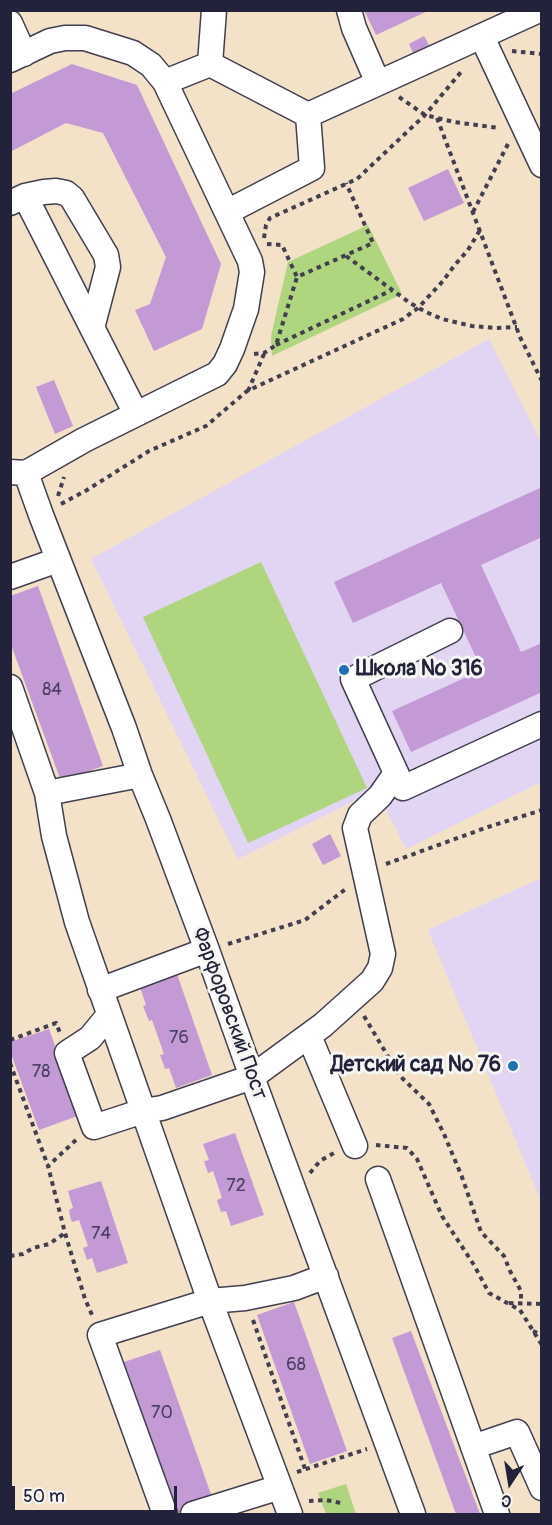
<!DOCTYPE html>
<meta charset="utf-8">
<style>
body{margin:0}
#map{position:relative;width:552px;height:1525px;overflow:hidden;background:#f3e1c8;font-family:Pangolin,sans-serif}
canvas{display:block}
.frame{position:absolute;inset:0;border:12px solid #22223b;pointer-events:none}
.north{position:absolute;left:480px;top:1453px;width:60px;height:60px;-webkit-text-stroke:4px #f6f6f2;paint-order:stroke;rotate:192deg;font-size:16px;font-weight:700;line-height:24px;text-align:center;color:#22223b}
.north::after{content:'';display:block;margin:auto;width:21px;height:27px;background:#22223b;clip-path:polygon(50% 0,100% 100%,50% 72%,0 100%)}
.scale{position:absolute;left:12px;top:1486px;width:165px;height:27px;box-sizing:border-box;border:3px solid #22223b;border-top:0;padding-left:8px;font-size:18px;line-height:21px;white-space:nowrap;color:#22223b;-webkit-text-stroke:4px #f6f6f2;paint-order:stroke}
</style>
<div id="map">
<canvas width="552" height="1525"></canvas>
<div class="frame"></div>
<div class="north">С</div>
<div class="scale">50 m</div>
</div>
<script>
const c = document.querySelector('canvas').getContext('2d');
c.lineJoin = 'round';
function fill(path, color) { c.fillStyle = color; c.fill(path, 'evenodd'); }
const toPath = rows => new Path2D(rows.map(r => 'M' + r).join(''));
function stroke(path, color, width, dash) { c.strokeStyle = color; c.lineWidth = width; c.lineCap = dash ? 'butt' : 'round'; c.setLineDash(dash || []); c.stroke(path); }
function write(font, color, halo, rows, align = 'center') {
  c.font = font + ' Pangolin,sans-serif'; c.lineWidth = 6; c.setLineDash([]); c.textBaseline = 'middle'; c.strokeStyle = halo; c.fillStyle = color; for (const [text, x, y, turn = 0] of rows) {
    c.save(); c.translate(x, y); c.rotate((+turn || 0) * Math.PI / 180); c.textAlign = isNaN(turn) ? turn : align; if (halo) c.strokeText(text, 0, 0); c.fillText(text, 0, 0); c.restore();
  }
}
fill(toPath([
 [489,339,541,442,541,782,406,849,376,790,238,859,91,559],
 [541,878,541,1201,428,930]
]), '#e2d4f3');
fill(toPath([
 [368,225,402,294,272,356,271,336,288,262],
 [261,562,367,788,248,843,143,617],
 [346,1484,356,1514,326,1514,318,1493]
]), '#afd57f');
fill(toPath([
 [364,10,430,10,376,35],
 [424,36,430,47,414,55,409,44],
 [72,64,137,85,221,264,202,329,154,351,135,310,150,304,166,257,103,133,66,123,10,152,10,94],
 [448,169,464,203,424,221,408,188],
 [54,380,73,426,55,434,36,387],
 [542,487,542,537,481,565,521,652,542,643,542,692,411,752,392,711,482,670,441,583,353,623,334,582],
 [38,586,103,766,61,781,10,642,10,596],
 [330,834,341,856,323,865,312,844],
 [177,974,212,1075,176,1088,169,1068,165,1069,163,1063,160,1055,164,1054,152,1020,149,1021,143,1006,146,1005,140,987],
 [49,1029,80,1115,39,1130,10,1051,10,1042],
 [235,1133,264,1215,231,1226,226,1211,221,1212,217,1200,222,1198,213,1171,208,1173,204,1161,209,1160,203,1144],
 [101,1181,128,1263,97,1273,92,1258,87,1260,83,1248,88,1246,79,1220,72,1222,70,1216,69,1210,73,1208,68,1191],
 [294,1302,347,1451,310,1464,257,1315],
 [411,1331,480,1514,456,1514,392,1338],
 [160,1350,213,1500,177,1513,124,1362]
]), '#c399d6');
const minor = toPath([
 [349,10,354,28,378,83],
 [10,23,24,54],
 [482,37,542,165],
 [10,60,50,41,65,38,85,38,133,53,151,65,165,82,250,261,252,272,246,309,232,349,225,364,217,374,84,440,26,473,10,472],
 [210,64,214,10],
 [165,82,210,64,308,115],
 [308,115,539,10],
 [25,196,44,192,56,191,66,193,72,198,106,255,108,267,92,328],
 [10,203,25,196,136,414],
 [227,212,312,168,308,115],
 [26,473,41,515,124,728,140,775,158,819,207,950,252,1077,413,1514],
 [10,577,58,560],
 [450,631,353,679,403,788,542,724],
 [10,687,47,793,54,836,77,922,210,1301,290,1514],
 [47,793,140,775],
 [100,990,207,950],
 [109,1015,90,1038,67,1053,94,1127,143,1111,162,1108,252,1077,323,1025,372,981,380,968,383,954,355,828,360,815,380,796,396,773],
 [309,1036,355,1146],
 [378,1179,497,1514],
 [473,1447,517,1432,542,1488],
 [165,1514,100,1335,210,1301,245,1298,294,1288,326,1276],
 [193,1514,280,1487]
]);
stroke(minor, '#413f50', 27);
stroke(toPath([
 [512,51,542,54],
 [399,97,425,115,454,122,499,128],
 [437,118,520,337,542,381],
 [473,212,508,144],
 [264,238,266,225,270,218,357,179,425,115,461,72],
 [267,244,282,245,297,277,373,243,346,183],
 [346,256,410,303,426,312,442,319,472,326,496,328,517,327],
 [276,345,392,290],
 [254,354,264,353,276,345,297,277],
 [248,391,264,354],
 [58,496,64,477],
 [61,504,87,490,149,451,206,426,247,391,403,319,418,308,443,281,454,266,468,250,480,230],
 [386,864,488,827,542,810],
 [228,944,305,920,347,888],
 [364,1016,399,1075,429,1104,444,1134,462,1177,481,1232,504,1256,510,1271,521,1291,521,1303],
 [10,1040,56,1023,60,1033],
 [10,1063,48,1166],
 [76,1140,48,1166,65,1233,85,1299,92,1315],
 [376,1145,407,1148,417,1159,442,1216,474,1265,489,1293,520,1310,542,1345],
 [310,1173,320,1161,334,1153],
 [10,1256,23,1254,33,1248,49,1244,65,1233],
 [509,1303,542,1304],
 [253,1320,305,1469],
 [533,1331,542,1335],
 [297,1472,367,1449],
 [309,1501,326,1500,341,1503]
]), '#413f50', 4, [4.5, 4.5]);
stroke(minor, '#fff', 24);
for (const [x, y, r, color] of [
 [344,670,6,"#1f6fb2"],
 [513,1066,6,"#1f6fb2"]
]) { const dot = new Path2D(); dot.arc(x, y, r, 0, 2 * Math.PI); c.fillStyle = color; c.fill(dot); stroke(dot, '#f6f6f2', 2); }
write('18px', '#4a4062', null, [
 ["84",52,690],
 ["76",179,1038],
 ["78",41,1072],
 ["72",236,1186],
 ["74",101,1234],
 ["68",296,1365],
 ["70",162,1413]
]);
write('bold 21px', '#22223b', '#f6f6f2', [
 ["Школа № 316",356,670],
 ["Детский сад № 76",501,1066,"right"]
], 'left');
write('21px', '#22223b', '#f6f6f2', [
 ["Фарфоровский Пост",229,1014,70]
]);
</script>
